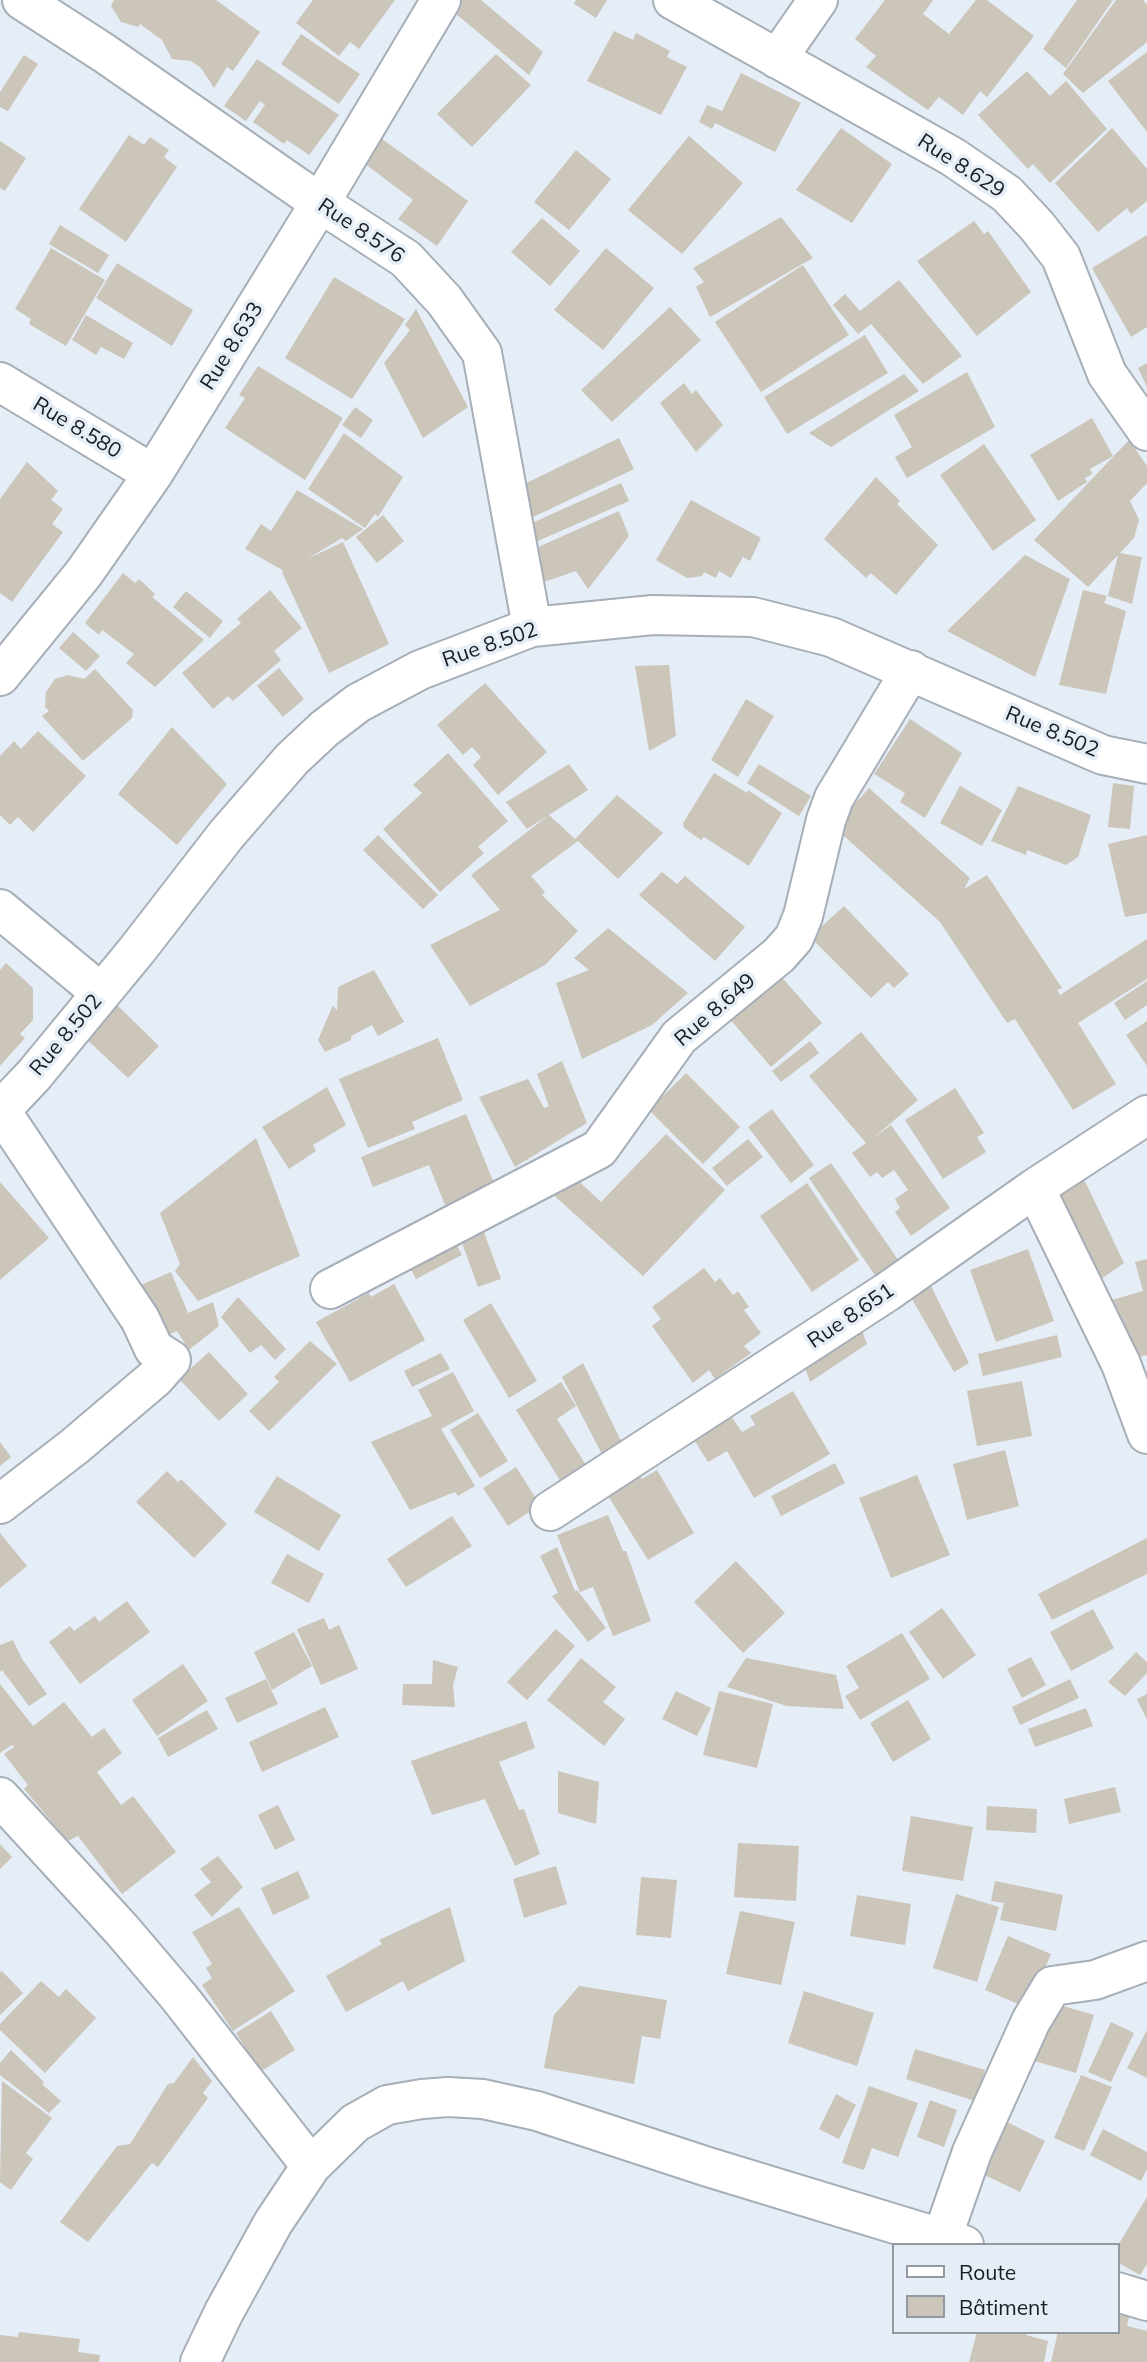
<!DOCTYPE html>
<meta charset="utf-8">
<style>
body{margin:0}
#map{position:relative;width:1147px;height:2362px;overflow:hidden;background:#e5edf7;font-family:Mulish,sans-serif}
canvas{display:block}
.legend{position:absolute;left:892px;top:2243px;width:228px;height:91px;box-sizing:border-box;background:#e5edf7;border:2px solid #9399a1;margin:0;padding:9px 12px;list-style:none;font-size:21px;color:#191c20}
.legend li{display:flex;align-items:center;gap:14px;height:35px}
.legend b{width:35px;border:2px solid #9399a1}
</style>
<div id="map">
<canvas width="1147" height="2362"></canvas>
<ul class="legend">
<li><b style="height:9px;background:#fff"></b>Route</li>
<li><b style="height:19px;background:#cbc5ba"></b>Bâtiment</li>
</ul>
</div>
<script>
const c = document.querySelector('canvas').getContext('2d');
c.lineJoin = 'round';
function fill(path, color) { c.fillStyle = color; c.fill(path, 'evenodd'); }
const toPath = rows => new Path2D(rows.map(r => 'M' + r).join(''));
function stroke(path, color, width, dash) { c.strokeStyle = color; c.lineWidth = width; c.lineCap = dash ? 'butt' : 'round'; c.setLineDash(dash || []); c.stroke(path); }
function write(font, color, halo, rows, align = 'center') {
  c.font = font + ' Mulish,sans-serif'; c.lineWidth = 7; c.setLineDash([]); c.textBaseline = 'middle'; c.strokeStyle = halo; c.fillStyle = color; for (const [text, x, y, turn = 0] of rows) {
    c.save(); c.translate(x, y); c.rotate((+turn || 0) * Math.PI / 180); c.textAlign = isNaN(turn) ? turn : align; if (halo) c.strokeText(text, 0, 0); c.fillText(text, 0, 0); c.restore();
  }
}
fill(toPath([
 [114,0,216,0,260,32,233,71,227,67,214,88,201,68,191,61,172,59,162,40,140,24,138,27,121,22,111,6],
 [313,0,395,0,359,49,350,42,339,56,296,23],
 [454,0,481,0,543,52,529,75,449,8],
 [576,0,607,0,596,18,574,4],
 [885,0,933,0,923,14,949,34,976,0,987,0,1034,36,987,97,980,91,963,115,939,97,928,110,866,67,876,56,855,39],
 [1077,0,1113,0,1066,68,1043,49],
 [1116,0,1143,0,1147,5,1147,42,1083,93,1063,74],
 [614,31,633,40,636,33,670,51,667,57,687,67,661,115,587,81],
 [301,34,360,74,339,104,281,64],
 [1147,52,1147,132,1108,81],
 [496,54,531,85,472,147,437,114],
 [24,55,38,64,8,111,0,107,0,92],
 [257,59,339,115,309,155,287,140,284,144,253,122,265,105,260,101,246,121,224,106],
 [1027,71,1050,96,1066,81,1107,129,1050,183,1033,164,1028,169,978,115],
 [741,73,801,103,775,152,715,123,712,129,699,122,707,105,722,111],
 [841,128,892,164,852,223,796,190],
 [1112,128,1147,169,1147,201,1131,214,1127,208,1098,232,1055,183],
 [129,135,144,145,150,137,169,150,164,157,177,167,126,242,79,209],
 [378,136,468,201,437,246,398,219,413,200,360,160],
 [689,136,743,183,682,254,628,210],
 [0,141,26,158,5,191,0,188],
 [576,150,611,179,569,230,534,202],
 [781,217,813,258,710,317,696,287,704,282,693,268],
 [542,218,580,251,550,286,511,252],
 [974,221,984,234,988,231,1031,292,977,336,917,261],
 [60,225,109,255,98,273,49,244],
 [1147,235,1147,327,1131,337,1092,268],
 [51,248,105,280,66,346,29,324,31,319,15,309],
 [606,248,654,288,603,350,554,310],
 [117,263,193,310,172,346,96,298],
 [803,265,849,335,761,392,715,322],
 [334,277,405,319,352,399,285,358],
 [899,280,962,356,923,384,871,324,858,334,833,305,845,294,860,311],
 [670,307,701,340,612,422,581,390],
 [416,309,468,407,423,438,384,363,410,330,405,325],
 [86,315,133,343,124,359,101,347,96,355,72,340],
 [865,335,888,373,787,434,764,397],
 [1147,363,1147,387,1138,368],
 [258,366,343,418,305,480,225,428,245,398,239,395],
 [967,372,995,427,907,478,895,457,912,447,894,415],
 [904,374,919,391,831,447,809,433],
 [684,383,692,394,696,390,723,425,696,452,660,403],
 [355,407,373,420,361,438,342,425],
 [1092,418,1113,456,1090,469,1092,474,1085,478,1087,482,1058,501,1030,455],
 [344,433,403,477,378,517,375,514,365,528,308,489],
 [619,438,634,469,529,519,514,489],
 [1129,440,1147,466,1147,483,1130,501,1139,520,1134,538,1120,553,1142,557,1132,604,1108,596,1118,555,1088,587,1034,540],
 [984,444,1036,520,993,551,940,475],
 [27,462,58,491,51,500,63,509,52,524,63,532,12,602,0,593,0,499],
 [876,477,900,501,897,504,938,545,896,595,871,573,866,578,824,539],
 [621,483,629,501,531,544,523,527],
 [297,490,363,529,346,541,342,538,307,559,343,542,389,644,329,673,282,572,284,571,245,549,261,524,271,531],
 [691,500,761,538,750,561,743,557,731,578,719,571,716,578,704,572,702,576,687,578,656,560],
 [619,511,629,536,588,589,576,571,538,584,527,552],
 [383,515,404,541,377,563,356,537],
 [1025,555,1070,579,1035,677,947,631],
 [123,573,135,583,139,579,155,594,152,597,204,640,155,687,126,663,134,654,102,630,99,635,85,623],
 [270,590,302,628,274,651,281,660,233,701,228,696,213,709,182,673,241,623,237,619],
 [1083,590,1107,596,1104,603,1126,611,1106,694,1059,685],
 [186,591,223,621,210,638,173,607],
 [73,632,100,656,86,671,59,648],
 [669,665,676,736,649,751,635,666],
 [279,668,304,699,283,717,257,686],
 [95,669,133,710,132,718,83,761,42,716,49,711,45,707,46,692,55,679,68,675,84,679],
 [485,683,547,752,498,795,473,765,481,757,472,747,463,755,437,725],
 [746,699,774,716,738,777,711,760],
 [910,719,962,753,925,818,900,802,905,793,874,774],
 [172,727,227,784,177,845,118,794],
 [38,731,86,776,33,832,18,817,10,825,0,815,0,756,14,741,21,749],
 [448,753,508,821,478,847,484,853,440,892,383,829,422,793,413,785],
 [569,764,588,790,527,829,506,802],
 [759,764,811,796,799,816,747,783],
 [714,773,747,793,748,790,782,813,749,866,704,837,701,840,684,828,683,823],
 [1113,783,1134,786,1130,829,1108,827],
 [960,786,1002,810,982,846,940,823],
 [1018,786,1091,815,1078,857,1066,865,1027,850,1026,855,991,841],
 [869,788,970,878,964,889,987,875,1062,988,1057,990,1060,995,1147,939,1147,979,1078,1023,1116,1084,1073,1110,1015,1019,1007,1023,940,922,834,827],
 [617,795,663,833,618,879,578,841,531,876,545,892,542,895,578,931,545,965,470,1006,430,945,500,910,471,875,549,815,575,839],
 [378,835,438,895,423,909,363,850],
 [1147,835,1147,913,1125,917,1108,844],
 [662,872,677,884,685,876,745,927,715,961,639,895],
 [844,906,909,974,894,988,888,982,871,998,810,937],
 [608,928,688,993,652,1025,582,1059,556,983,589,970,574,958],
 [6,963,33,988,33,1020,20,1034,25,1038,0,1066,0,970],
 [374,970,404,1022,378,1036,372,1025,351,1036,351,1040,325,1052,318,1040,333,1005,337,1011,338,987],
 [778,973,822,1023,771,1067,729,1018],
 [1147,981,1147,1005,1125,1020,1114,1003],
 [115,1003,159,1046,128,1078,83,1036],
 [1147,1021,1147,1066,1126,1035],
 [861,1032,918,1100,871,1140,891,1125,950,1208,911,1236,895,1212,900,1208,895,1199,908,1190,894,1170,882,1178,877,1172,870,1177,852,1153,866,1143,809,1076],
 [438,1038,463,1100,412,1122,415,1129,368,1148,339,1079],
 [810,1041,819,1053,781,1082,772,1071],
 [562,1061,587,1123,515,1167,479,1097,528,1079,544,1108,549,1106,537,1074],
 [686,1073,740,1127,703,1164,649,1110],
 [327,1087,346,1125,313,1145,316,1151,289,1169,262,1127],
 [955,1088,984,1133,977,1137,986,1152,943,1179,905,1120],
 [772,1109,814,1165,791,1183,748,1127],
 [466,1114,495,1186,445,1205,429,1165,373,1187,361,1157],
 [666,1134,725,1190,643,1276,548,1190,567,1170,601,1202],
 [256,1138,300,1256,198,1301,175,1271,180,1264,160,1213],
 [748,1139,763,1157,727,1186,712,1168],
 [831,1163,899,1261,876,1277,809,1178],
 [1083,1177,1124,1263,1094,1284,1050,1193],
 [0,1182,49,1238,0,1280],
 [807,1183,859,1260,812,1292,760,1216],
 [480,1221,501,1279,478,1287,457,1229],
 [450,1232,462,1255,416,1279,404,1256],
 [1028,1249,1054,1321,996,1342,970,1270],
 [1147,1259,1147,1355,1138,1357,1112,1300,1143,1291,1135,1262],
 [704,1268,715,1282,720,1278,733,1295,738,1291,749,1307,744,1310,761,1333,744,1346,751,1353,715,1379,709,1370,693,1383,652,1326,661,1319,652,1307],
 [171,1272,188,1313,213,1302,219,1326,189,1350,177,1331,157,1340,134,1288],
 [926,1276,969,1363,954,1372,909,1294],
 [394,1284,425,1340,350,1382,316,1322,369,1293,371,1297],
 [238,1297,286,1349,275,1360,261,1345,250,1353,221,1317],
 [491,1303,537,1381,509,1398,463,1320],
 [861,1328,867,1344,810,1382,805,1367],
 [1057,1335,1062,1357,983,1376,978,1354],
 [310,1341,337,1364,269,1431,249,1411,279,1382,274,1377],
 [209,1352,248,1394,219,1421,179,1379],
 [441,1353,450,1369,412,1387,404,1371],
 [583,1363,625,1449,605,1460,562,1377],
 [453,1372,474,1411,441,1429,475,1486,458,1496,455,1492,410,1510,371,1442,432,1416,418,1390],
 [1022,1381,1032,1436,977,1446,967,1391],
 [561,1382,576,1406,557,1419,589,1470,563,1485,516,1410],
 [793,1391,830,1454,754,1498,727,1451,708,1462,691,1435,729,1413,742,1432,755,1425,750,1416],
 [478,1413,508,1461,480,1478,450,1430],
 [0,1442,11,1457,0,1466],
 [1005,1450,1019,1506,967,1520,953,1464],
 [835,1463,845,1483,781,1516,771,1496],
 [516,1467,540,1505,508,1526,483,1488],
 [657,1470,694,1533,648,1560,605,1491,637,1472,642,1479],
 [167,1471,178,1482,181,1479,227,1524,194,1558,136,1502],
 [917,1475,950,1555,891,1578,859,1498],
 [277,1476,341,1515,319,1551,254,1512],
 [608,1515,623,1551,626,1551,651,1621,613,1636,593,1587,580,1592,557,1535],
 [452,1516,472,1546,406,1587,387,1559],
 [0,1533,27,1566,0,1588],
 [1147,1538,1147,1574,1052,1620,1038,1594],
 [557,1547,575,1591,577,1590,606,1628,588,1642,552,1596,558,1593,540,1556],
 [287,1554,324,1574,309,1603,271,1583],
 [736,1561,785,1613,743,1653,694,1602],
 [127,1601,150,1632,80,1684,49,1642,70,1626,74,1631,95,1616,99,1622],
 [942,1608,976,1655,943,1679,909,1632],
 [1093,1609,1114,1648,1071,1671,1050,1632],
 [324,1618,329,1630,339,1625,358,1669,321,1685,297,1629],
 [556,1629,575,1646,527,1700,507,1682],
 [294,1632,312,1666,272,1690,254,1652],
 [902,1633,930,1679,860,1720,845,1696,859,1688,846,1666],
 [13,1640,22,1659,47,1694,29,1706,2,1670,0,1672,0,1645],
 [1136,1652,1147,1662,1147,1673,1125,1696,1108,1682],
 [1031,1657,1046,1685,1022,1698,1007,1669],
 [581,1658,616,1687,603,1702,625,1719,604,1746,547,1700],
 [746,1658,836,1675,844,1709,787,1706,727,1687],
 [433,1660,458,1667,453,1685,455,1707,402,1705,403,1684,432,1684],
 [183,1664,208,1701,157,1736,132,1700],
 [266,1679,278,1704,237,1723,225,1698],
 [1070,1679,1079,1698,1020,1725,1012,1707],
 [0,1684,33,1726,64,1702,92,1737,104,1728,122,1753,97,1772,121,1805,133,1796,176,1852,122,1894,78,1836,68,1841,24,1789,28,1785,4,1754,14,1747,12,1745,0,1753],
 [676,1691,711,1708,697,1736,662,1719],
 [719,1691,773,1704,757,1768,703,1755],
 [1147,1694,1147,1720,1137,1699],
 [908,1700,931,1739,893,1762,870,1723],
 [325,1707,339,1737,262,1772,249,1742],
 [1086,1708,1093,1726,1035,1747,1028,1729],
 [207,1710,218,1729,168,1757,158,1738],
 [526,1721,535,1748,499,1762,519,1810,524,1809,540,1854,515,1866,485,1799,432,1815,411,1761],
 [558,1771,599,1782,596,1824,558,1813],
 [1115,1787,1121,1812,1069,1824,1064,1799],
 [278,1805,295,1840,275,1850,258,1815],
 [987,1806,1037,1809,1036,1833,986,1830],
 [911,1816,973,1827,963,1881,902,1871],
 [738,1843,799,1846,796,1901,734,1897],
 [0,1844,12,1857,0,1869],
 [218,1856,243,1887,212,1917,194,1895,211,1882,200,1869],
 [556,1866,567,1904,524,1918,513,1879],
 [298,1871,310,1898,273,1915,261,1888],
 [641,1877,677,1880,671,1938,636,1935],
 [995,1881,1063,1895,1056,1931,1000,1920,1004,1903,991,1901],
 [956,1894,999,1907,977,1982,933,1968],
 [857,1895,911,1904,905,1945,850,1936],
 [239,1907,295,1991,233,2031,202,1985,212,1978,206,1968,212,1964,192,1932],
 [450,1907,465,1961,408,1991,403,1981,346,2012,326,1976,382,1944,379,1940],
 [740,1911,795,1922,781,1985,726,1974],
 [1008,1936,1051,1954,1028,2008,985,1990],
 [2,1971,23,1993,0,2015,0,1972],
 [41,1981,59,1997,66,1989,96,2018,45,2073,0,2030,0,2024],
 [579,1986,667,2000,660,2039,642,2036,634,2084,544,2068,554,2015],
 [804,1991,874,2013,857,2066,788,2043],
 [1049,2002,1094,2015,1076,2073,1031,2060],
 [271,2011,295,2050,260,2072,236,2033],
 [1111,2022,1134,2033,1111,2082,1088,2072],
 [1147,2030,1147,2078,1127,2068],
 [915,2049,985,2070,975,2101,906,2079],
 [11,2050,44,2082,42,2084,61,2101,49,2113,0,2075,0,2063],
 [193,2057,212,2081,203,2093,208,2098,158,2167,152,2163,88,2242,60,2222,117,2146,130,2144,168,2084,174,2083],
 [1081,2075,1112,2087,1084,2151,1054,2138],
 [2,2081,52,2118,26,2153,33,2159,11,2190,0,2182],
 [869,2086,918,2103,898,2157,872,2148,864,2170,842,2163],
 [836,2094,856,2105,839,2139,819,2129],
 [930,2100,957,2110,944,2147,917,2137],
 [997,2117,1045,2141,1020,2192,972,2169],
 [1103,2129,1147,2152,1147,2169,1141,2181,1090,2155],
 [1147,2197,1147,2264,1140,2275,1117,2262,1117,2247],
 [1117,2310,1130,2313,1127,2326,1147,2331,1147,2362,1051,2362,1058,2332,1117,2332],
 [19,2332,80,2339,78,2352,100,2355,99,2362,0,2362,0,2335,18,2337],
 [977,2332,1027,2332,1026,2335,1048,2341,1044,2362,969,2362]
]), '#cbc5ba');
const street = toPath([
 [22,0,104,53,320,203,406,259,444,300,482,353,532,627],
 [673,0,953,157,1007,194,1037,226,1061,257,1107,374,1147,431],
 [777,59,818,0],
 [0,382,153,474],
 [0,676,84,573,153,474,320,203,441,0],
 [0,909,101,993],
 [0,1111,34,1075,137,950,226,835,292,759,324,729,358,703,420,670,532,627,653,615,753,617,831,637,1103,755,1147,764],
 [1035,1188,1121,1364,1147,1434],
 [330,1289,599,1149,679,1037,779,955,794,938,803,916,826,820,834,798,911,670],
 [0,1504,75,1446,155,1378,171,1360,154,1349,140,1319,1,1111],
 [550,1511,887,1292,1035,1188,1147,1115],
 [0,1797,122,1930,179,1997,311,2166],
 [942,2238,972,2152,1031,2021,1052,1986,1095,1980,1147,1961],
 [1117,2292,1147,2301],
 [200,2362,224,2312,273,2223,311,2166,355,2123,387,2105,422,2099,448,2097,483,2099,537,2111,708,2167,964,2245]
]);
stroke(street, '#a6aeb7', 42);
stroke(street, '#fff', 38);
write('21px', '#191c20', '#e5edf7', [
 ["Rue 8.629",961,166,33],
 ["Rue 8.576",361,231,34],
 ["Rue 8.633",232,346,-58],
 ["Rue 8.580",77,428,31],
 ["Rue 8.502",490,645,-19],
 ["Rue 8.502",1052,732,23],
 ["Rue 8.649",715,1010,-41],
 ["Rue 8.502",66,1035,-50],
 ["Rue 8.651",851,1316,-34]
]);
</script>
